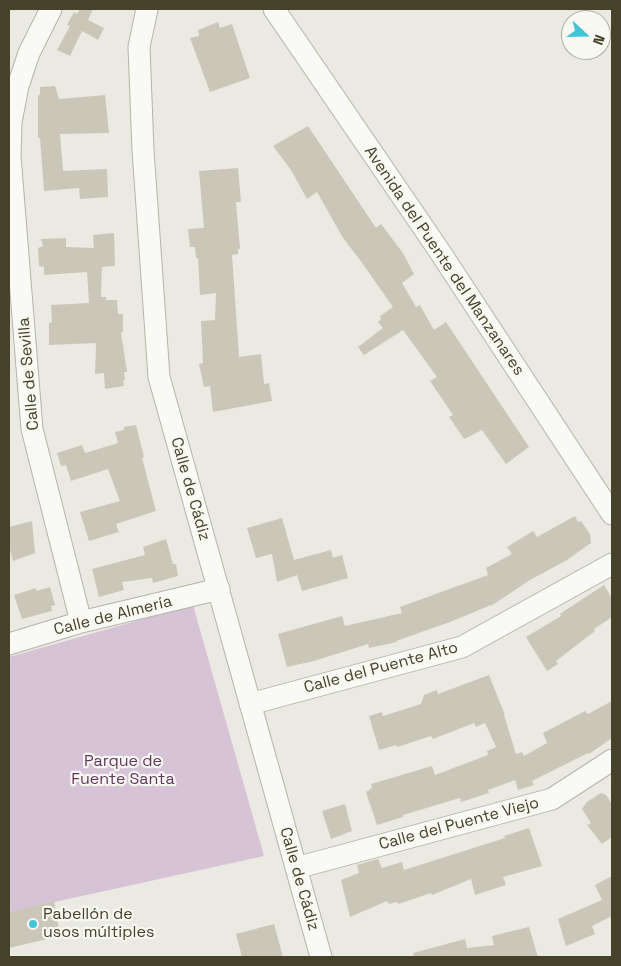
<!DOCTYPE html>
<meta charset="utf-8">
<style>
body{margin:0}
#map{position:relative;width:621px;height:966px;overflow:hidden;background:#ebeae2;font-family:"Space Grotesk",sans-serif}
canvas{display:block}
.frame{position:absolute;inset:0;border:10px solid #454229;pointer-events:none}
.north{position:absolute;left:561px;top:10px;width:50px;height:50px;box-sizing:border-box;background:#f8f8f2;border:1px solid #b0afa2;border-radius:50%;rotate:111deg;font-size:14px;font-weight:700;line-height:20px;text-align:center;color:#454229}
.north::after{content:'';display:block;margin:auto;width:18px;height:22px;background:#41c5d7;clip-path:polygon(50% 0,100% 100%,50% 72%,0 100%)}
</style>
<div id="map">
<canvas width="621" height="966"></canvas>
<div class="frame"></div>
<div class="north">N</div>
</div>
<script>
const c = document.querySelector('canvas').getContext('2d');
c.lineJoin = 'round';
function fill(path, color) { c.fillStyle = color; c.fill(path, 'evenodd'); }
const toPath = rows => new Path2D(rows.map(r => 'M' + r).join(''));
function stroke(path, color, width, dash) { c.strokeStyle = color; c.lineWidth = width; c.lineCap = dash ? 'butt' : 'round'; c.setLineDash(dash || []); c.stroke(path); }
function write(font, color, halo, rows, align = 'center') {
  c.font = font + ' "Space Grotesk",sans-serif'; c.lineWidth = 4.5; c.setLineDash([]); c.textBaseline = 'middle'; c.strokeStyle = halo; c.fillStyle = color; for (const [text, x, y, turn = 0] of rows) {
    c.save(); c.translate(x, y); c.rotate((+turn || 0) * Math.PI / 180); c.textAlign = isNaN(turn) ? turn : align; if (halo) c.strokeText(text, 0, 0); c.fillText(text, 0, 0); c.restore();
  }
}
fill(toPath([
 [193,605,264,856,9,912,9,657]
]), '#d6c3d6');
fill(toPath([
 [80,9,93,9,88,20,104,28,98,40,82,31,70,56,57,50,70,26,67,25,74,12,77,14],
 [218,22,220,28,232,24,250,78,210,92,190,38,199,36,198,30],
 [55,86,59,99,105,95,109,133,60,134,63,171,107,169,108,197,80,199,79,188,44,191,40,138,38,138,38,96,40,94,40,87],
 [308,126,376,228,381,224,403,253,414,274,402,283,416,307,420,305,434,330,446,322,529,447,506,464,482,430,464,439,449,417,453,415,430,381,437,377,403,330,364,355,358,347,383,328,378,322,381,319,380,316,393,307,360,260,343,238,317,192,307,199,291,170,273,146],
 [238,168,241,202,236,202,240,249,238,249,238,254,232,255,239,357,261,354,264,384,269,383,272,401,213,412,210,386,204,387,199,364,203,363,201,321,215,320,216,293,200,295,198,258,196,258,195,247,190,247,188,229,204,228,199,171],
 [114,233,115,266,102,267,101,297,106,297,106,300,117,300,118,314,123,314,123,332,121,332,127,372,124,372,125,380,123,381,124,386,105,389,104,373,95,374,96,343,49,345,49,323,52,322,51,305,89,303,87,272,44,275,44,267,39,266,38,248,43,246,41,239,66,238,66,247,94,248,93,235],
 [136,425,144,457,142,458,156,511,116,524,119,532,89,541,80,512,120,501,108,469,71,481,66,465,61,466,57,453,82,445,85,453,118,443,115,432,124,430,124,427],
 [575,516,578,522,581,521,590,534,591,543,567,560,530,580,491,606,491,605,450,622,396,641,397,642,369,648,368,644,314,661,287,667,278,634,342,616,345,626,402,613,400,607,488,575,486,568,512,554,507,547,533,531,537,537],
 [282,518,294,560,331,550,333,558,342,555,348,578,302,591,297,575,277,582,272,554,256,558,247,528],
 [32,521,35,553,13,561,9,546,9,527],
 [166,539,173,564,176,564,178,576,153,583,152,578,122,582,124,590,99,597,92,569,145,555,143,547],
 [604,585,612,598,612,617,594,629,595,631,556,661,558,664,547,671,526,637,561,616,560,614,578,602],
 [50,587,55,605,51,606,52,611,22,619,14,595,36,588,36,591],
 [489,675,505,715,504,715,516,754,522,752,524,756,547,743,543,733,585,711,588,714,612,701,612,738,589,754,588,753,532,781,534,785,518,790,515,780,488,790,489,793,461,802,460,798,403,815,403,817,377,825,366,792,372,788,371,784,432,766,435,775,488,755,487,751,496,747,485,723,476,727,474,723,433,739,431,736,397,747,396,745,379,750,369,716,382,712,383,716,421,704,424,695,437,690,438,694],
 [601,793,606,795,612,804,612,837,602,844,587,825,591,823,582,809,587,802],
 [345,804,352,831,331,839,322,811],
 [529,828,542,866,503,877,506,885,475,895,471,879,432,895,431,893,398,904,397,902,389,904,387,901,350,917,341,880,359,873,357,865,378,859,382,868,402,862,404,870,505,838,504,836],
 [612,876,612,921,610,917,592,926,595,934,566,946,558,919,602,900,595,885],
 [54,901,60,936,9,948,9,912],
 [274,924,283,957,242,957,236,934],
 [529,927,538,957,414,957,413,953,465,939,467,948,494,945,492,936]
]), '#cac7b9');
const minor = toPath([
 [51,9,29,53,18,86,11,122,10,156,32,429,81,622],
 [147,9,139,47,143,150,159,377,321,957],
 [274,9,438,249,612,514],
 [9,644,81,622,219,589],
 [250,704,462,647,612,564],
 [296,868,552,799,612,760]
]);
stroke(minor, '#b6b4a7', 23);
stroke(minor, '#f9f9f5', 21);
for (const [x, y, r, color] of [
 [33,924,5,"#41c5d7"]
]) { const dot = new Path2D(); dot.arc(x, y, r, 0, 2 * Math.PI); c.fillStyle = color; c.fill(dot); stroke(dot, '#f8f8f2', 2); }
write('16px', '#454229', '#f8f8f2', [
 ["Avenida del Puente del Manzanares",444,261,56],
 ["Calle de Sevilla",29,374,-95],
 ["Calle de Cádiz",190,489,74],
 ["Calle de Almería",113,616,-14],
 ["Calle del Puente Alto",381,668,-15],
 ["Calle del Puente Viejo",459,824,-15],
 ["Calle de Cádiz",299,879,74]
]);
write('16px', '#61355e', '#f8f8f2', [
 ["Parque de",123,762],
 ["Fuente Santa",123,780]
]);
write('16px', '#454229', '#f8f8f2', [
 ["Pabellón de",43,915],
 ["usos múltiples",43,933]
], 'left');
</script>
